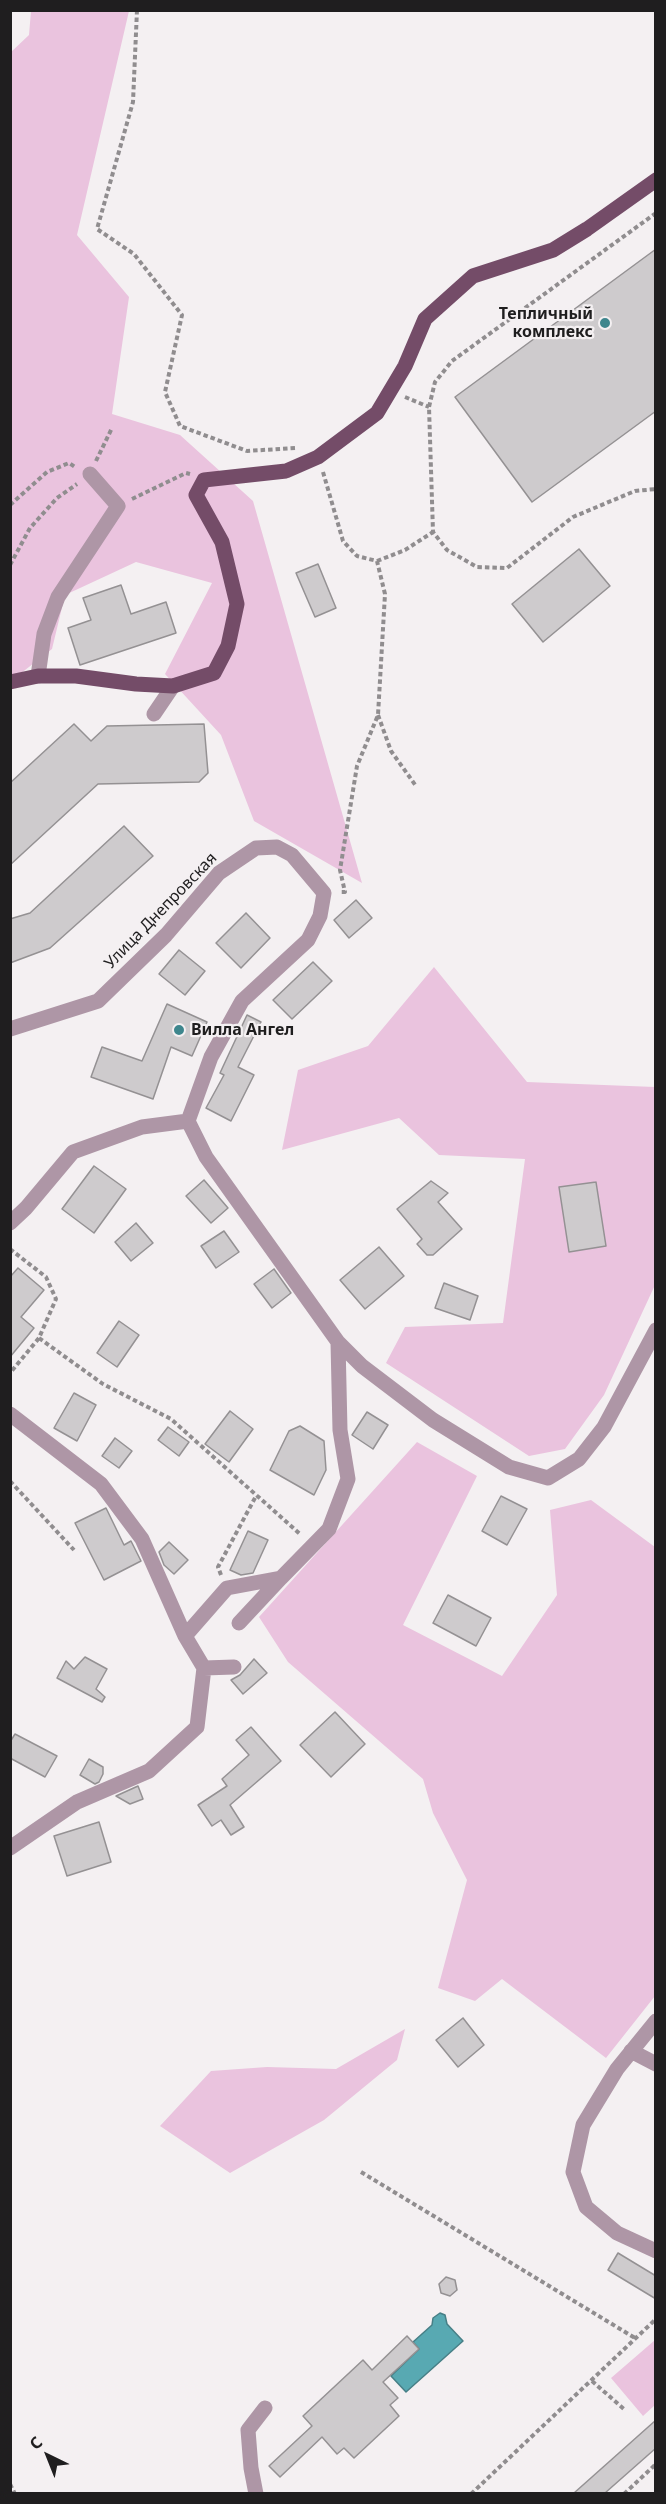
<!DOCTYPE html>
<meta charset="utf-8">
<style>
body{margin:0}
#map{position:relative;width:666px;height:2504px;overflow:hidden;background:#f4f0f2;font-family:"Noto Sans",sans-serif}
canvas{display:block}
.frame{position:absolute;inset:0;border:12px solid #1f1e1f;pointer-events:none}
.north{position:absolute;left:18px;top:2426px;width:60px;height:60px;-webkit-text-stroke:4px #f4f0f2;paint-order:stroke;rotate:317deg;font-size:16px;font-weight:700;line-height:24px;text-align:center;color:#1f1e1f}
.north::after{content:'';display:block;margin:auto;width:21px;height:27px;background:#1f1e1f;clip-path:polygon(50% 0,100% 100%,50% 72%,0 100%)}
</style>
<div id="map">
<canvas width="666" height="2504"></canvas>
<div class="frame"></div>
<div class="north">С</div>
</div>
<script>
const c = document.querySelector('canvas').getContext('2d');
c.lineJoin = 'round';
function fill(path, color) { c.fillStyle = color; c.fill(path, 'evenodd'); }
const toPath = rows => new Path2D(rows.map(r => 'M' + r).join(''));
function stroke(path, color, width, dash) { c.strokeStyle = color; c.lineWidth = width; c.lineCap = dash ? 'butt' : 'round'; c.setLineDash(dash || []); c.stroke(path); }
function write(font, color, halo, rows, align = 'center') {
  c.font = font + ' "Noto Sans",sans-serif'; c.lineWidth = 4.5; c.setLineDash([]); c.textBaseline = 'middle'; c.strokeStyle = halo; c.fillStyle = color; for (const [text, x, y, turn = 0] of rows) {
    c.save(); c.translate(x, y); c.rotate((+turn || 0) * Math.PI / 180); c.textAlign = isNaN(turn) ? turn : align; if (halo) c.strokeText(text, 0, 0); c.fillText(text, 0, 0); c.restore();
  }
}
fill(toPath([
 [31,11,129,11,77,235,129,297,112,414,180,435,253,501,362,883,254,821,221,735,165,674,212,583,136,562,65,595,52,649,11,681,10,53,29,35],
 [434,967,527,1082,655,1087,655,1285,604,1395,565,1449,529,1456,386,1363,405,1327,503,1323,525,1159,439,1155,399,1118,282,1150,298,1070,368,1046],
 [417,1442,477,1476,403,1625,502,1676,557,1595,550,1510,591,1500,655,1547,655,1996,606,2058,502,1979,475,2001,438,1988,467,1880,433,1813,423,1779,288,1662,259,1617],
 [405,2029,397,2060,324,2120,230,2173,160,2126,211,2071,267,2067,336,2069],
 [655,2340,655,2405,643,2416,611,2378]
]), '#eac3de');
const water = toPath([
 [440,2313,445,2315,447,2324,463,2341,406,2392,391,2376,419,2349,413,2342,432,2325,433,2318,440,2313]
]);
fill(water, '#58a9b2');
stroke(water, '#477f86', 1.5);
const building = toPath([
 [656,249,656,411,532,502,455,397,656,249],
 [579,549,610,586,543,642,512,604,579,549],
 [318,564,336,608,315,617,296,573,318,564],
 [121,585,131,614,166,602,176,633,80,665,68,628,91,620,83,598,121,585],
 [74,724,91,741,107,726,204,724,208,773,199,782,98,784,10,865,10,783,74,724],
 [124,826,153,856,50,948,10,963,10,919,30,913,124,826],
 [356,900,372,918,349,938,334,920,356,900],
 [246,913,270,938,241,968,216,943,246,913],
 [179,950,205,971,185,995,159,974,179,950],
 [313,962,332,981,292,1019,273,1000,313,962],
 [167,1004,207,1022,192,1056,171,1047,153,1099,91,1077,102,1047,142,1061,167,1004],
 [247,1015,261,1022,238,1067,254,1075,231,1121,206,1108,224,1075,220,1073,247,1015],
 [94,1166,126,1189,94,1233,62,1209,94,1166],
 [204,1180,228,1208,211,1223,186,1196,204,1180],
 [431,1181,448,1193,438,1202,462,1229,433,1255,427,1255,417,1244,422,1239,397,1209,431,1181],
 [596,1182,606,1246,569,1252,559,1187,596,1182],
 [136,1223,153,1243,131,1261,115,1242,136,1223],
 [224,1231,239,1252,216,1268,201,1246,224,1231],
 [379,1247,404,1276,365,1309,340,1280,379,1247],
 [18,1268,44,1290,21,1317,34,1328,10,1357,10,1277,18,1268],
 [274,1269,291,1293,272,1308,254,1284,274,1269],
 [444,1283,478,1296,470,1320,435,1308,444,1283],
 [119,1321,139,1335,117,1367,97,1353,119,1321],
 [74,1393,96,1405,77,1441,54,1428,74,1393],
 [230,1411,253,1429,229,1462,205,1444,230,1411],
 [367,1412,388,1425,373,1449,352,1435,367,1412],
 [300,1426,324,1441,326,1470,314,1495,270,1470,289,1431,300,1426],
 [168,1427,189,1442,179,1456,158,1440,168,1427],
 [115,1438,132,1451,119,1468,102,1456,115,1438],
 [501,1496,527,1509,507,1545,482,1531,501,1496],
 [106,1508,124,1545,131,1541,141,1561,104,1580,75,1523,106,1508],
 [248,1531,268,1540,253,1573,241,1575,230,1570,248,1531],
 [169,1542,188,1560,174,1574,164,1565,159,1552,169,1542],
 [448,1595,491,1618,476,1646,433,1623,448,1595],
 [85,1657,107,1669,96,1689,105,1697,102,1702,57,1678,66,1661,74,1669,85,1657],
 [254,1659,267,1673,243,1694,231,1680,240,1675,254,1659],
 [335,1712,365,1744,331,1777,300,1745,335,1712],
 [251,1727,281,1761,230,1805,244,1827,231,1835,221,1820,212,1826,198,1805,227,1786,222,1779,249,1755,236,1740,251,1727],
 [15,1734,57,1756,45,1777,10,1758,10,1742,15,1734],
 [89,1759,103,1767,103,1774,99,1782,95,1784,80,1775,89,1759],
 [138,1786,143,1799,130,1804,116,1796,138,1786],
 [99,1822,111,1862,67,1876,54,1836,99,1822],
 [463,2018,484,2045,458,2067,436,2040,463,2018],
 [618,2253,656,2276,656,2299,608,2270,618,2253],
 [446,2277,455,2280,457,2290,450,2296,441,2293,439,2284,446,2277],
 [407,2336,419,2349,383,2382,398,2398,390,2405,399,2416,354,2458,344,2448,337,2454,322,2437,280,2477,269,2466,312,2426,303,2416,363,2360,372,2370,407,2336],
 [656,2420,656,2448,605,2493,574,2493,656,2420]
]);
fill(building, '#cecbcd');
stroke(building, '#949193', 1.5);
stroke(toPath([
 [137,10,133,102,97,229,134,254,182,315,165,392,180,426,247,451,295,448],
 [656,213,452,361,435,382,429,407,433,532,447,550,477,567,507,568,573,517,635,491,656,489],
 [405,397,429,407],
 [96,461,112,428],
 [323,472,343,541,357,556,377,561,385,594,378,715,357,766,340,870,345,892,339,892],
 [132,499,186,473,190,474],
 [10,505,47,472,69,463,75,467],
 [377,561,405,550,433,532],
 [10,565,30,528,57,498,77,484],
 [378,715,391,751,416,786],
 [10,1249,46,1277,56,1299,39,1338,10,1373],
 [39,1338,103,1384,171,1419,301,1535],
 [10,1481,74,1550],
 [221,1575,218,1567,256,1496],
 [361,2172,635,2338],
 [592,2381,625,2410],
 [10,2484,15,2494],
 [471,2494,656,2319],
 [624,2494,656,2464]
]), '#908d8f', 4, [4.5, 3]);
stroke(toPath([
 [38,676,44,634,58,597,118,506,90,474],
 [154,714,173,686],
 [10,1029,98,1001,166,935,219,873,256,848,277,847,292,855,324,893,320,916,308,940,242,1001,211,1057,188,1121,206,1157,338,1342,362,1366,433,1420,509,1467,548,1478,579,1459,604,1427,656,1330],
 [10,1223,26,1208,73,1152,142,1127,188,1121],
 [10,1414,101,1484,142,1539,185,1636],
 [239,1623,281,1578],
 [234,1667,204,1668,185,1636,227,1588,281,1578,329,1529,348,1479,340,1430,338,1342],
 [10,1848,77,1802,149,1771,197,1727,204,1668],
 [656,2021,617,2069,583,2125,573,2172,586,2207,617,2233,656,2251],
 [631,2051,656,2064],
 [256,2494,251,2468,248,2430,265,2408]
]), '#ae96a6', 15);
stroke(toPath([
 [10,682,38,676,76,676,136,684,173,686,214,673,228,646,237,604,222,542,196,495,204,480,286,471,318,457,377,413,405,366,425,319,473,276,553,250,587,229,656,180]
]), '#744c68', 15);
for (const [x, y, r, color] of [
 [605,323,6,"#3e868d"],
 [179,1030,6,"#3e868d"]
]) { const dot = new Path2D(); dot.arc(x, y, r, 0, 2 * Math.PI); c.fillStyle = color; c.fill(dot); stroke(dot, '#f4f0f2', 2); }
write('bold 16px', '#1f1e1f', '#f4f0f2', [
 ["Тепличный",593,314],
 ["комплекс",593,332],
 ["Вилла Ангел",191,1030,"left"]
], 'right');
write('16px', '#1f1e1f', '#f4f0f2', [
 ["Улица Днепровская",161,911,-46]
]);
</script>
